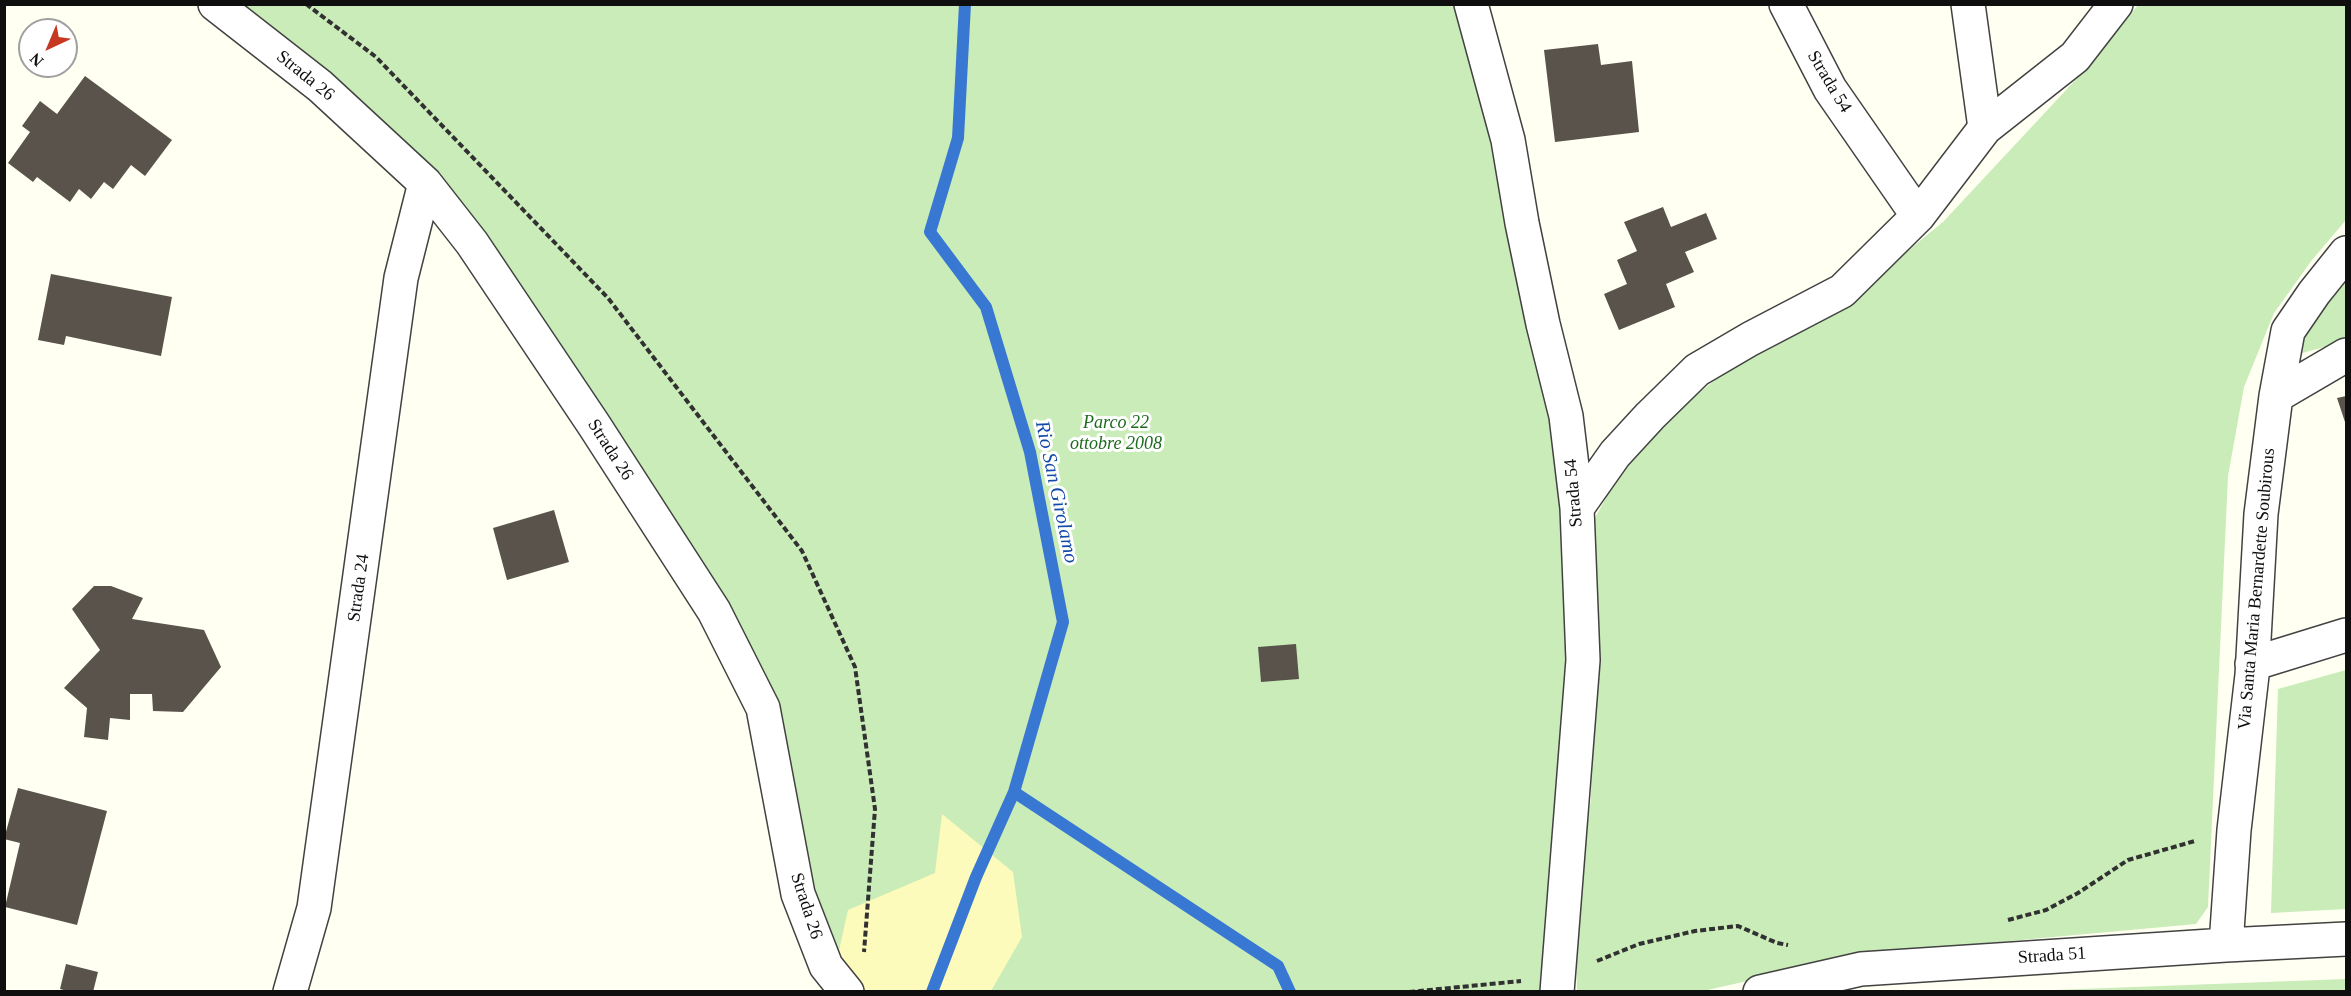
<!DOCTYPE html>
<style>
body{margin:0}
#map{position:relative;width:2351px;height:996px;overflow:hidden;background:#fffff2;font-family:"Times New Roman",serif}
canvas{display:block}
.frame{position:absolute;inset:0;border:6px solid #0f0f0f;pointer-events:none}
.north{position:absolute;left:18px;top:18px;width:60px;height:60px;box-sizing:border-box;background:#fff;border:2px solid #9f9f9f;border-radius:50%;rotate:224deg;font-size:16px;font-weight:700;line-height:24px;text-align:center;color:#0f0f0f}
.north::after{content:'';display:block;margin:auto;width:21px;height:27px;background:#c63821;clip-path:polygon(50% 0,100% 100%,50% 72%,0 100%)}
</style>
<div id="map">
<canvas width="2351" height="996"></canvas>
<div class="frame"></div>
<div class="north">N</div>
</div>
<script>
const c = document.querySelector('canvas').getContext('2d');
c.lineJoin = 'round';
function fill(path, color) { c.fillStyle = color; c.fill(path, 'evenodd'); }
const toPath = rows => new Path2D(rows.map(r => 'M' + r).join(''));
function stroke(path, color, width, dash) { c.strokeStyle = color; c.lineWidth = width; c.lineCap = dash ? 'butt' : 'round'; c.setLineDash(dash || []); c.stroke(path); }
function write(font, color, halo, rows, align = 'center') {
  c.font = font + ' "Times New Roman",serif'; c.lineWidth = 6; c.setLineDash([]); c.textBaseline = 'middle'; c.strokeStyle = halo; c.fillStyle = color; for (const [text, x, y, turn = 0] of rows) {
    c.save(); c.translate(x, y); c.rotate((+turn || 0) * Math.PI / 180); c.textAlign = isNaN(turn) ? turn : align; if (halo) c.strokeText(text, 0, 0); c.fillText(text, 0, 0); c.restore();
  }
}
fill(toPath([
 [241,5,1456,5,1492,142,1573,519,1556,991,862,991,836,964,804,884,776,707,483,240],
 [2138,5,2346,5,2346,220,2312,260,2274,313,2244,387,2228,476,2208,907,2196,924,1867,954,1703,991,1577,992,1575,913,1591,799,1593,619,1590,527,1619,474,1649,439,1688,401,1745,357,1824,319,1943,222,2080,75],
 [2346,277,2346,336,2335,344,2295,355,2296,333],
 [2346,670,2346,909,2271,913,2278,689],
 [2346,979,2346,992,2028,991]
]), '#caecb9');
fill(toPath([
 [942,814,1013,872,1022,937,991,991,862,991,836,964,848,910,935,873]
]), '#fdfbbc');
stroke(toPath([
 [1014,792,1278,966,1290,992],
 [932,992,976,877,1014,792,1063,622,1030,452,986,307,930,232,958,138,965,4]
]), '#3878d3', 12);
fill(toPath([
 [1598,44,1601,65,1632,61,1639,132,1555,142,1544,50],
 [85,76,172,140,145,176,131,165,113,189,104,182,91,199,79,189,70,202,37,177,33,182,8,163,30,132,22,126,40,101,57,114],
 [1663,207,1671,227,1706,213,1717,239,1685,252,1694,272,1666,284,1675,307,1619,330,1604,294,1627,284,1617,260,1637,251,1624,222],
 [51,274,172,297,161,356,66,336,64,345,38,340],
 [2346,396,2346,425,2337,398],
 [554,510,569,562,507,580,493,528],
 [94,586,111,586,143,598,132,619,204,630,221,667,183,712,153,711,152,694,130,694,130,720,110,718,108,740,84,737,87,708,64,688,100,650,72,609],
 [1296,644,1299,679,1261,682,1258,647],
 [18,788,107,811,77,925,5,907,20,843,4,839],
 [66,964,98,972,93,992,71,992,60,989]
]), '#59534b');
const minor = toPath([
 [215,4,320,86,425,183,472,243,594,425,714,611,763,708,798,894,826,966,847,992],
 [1471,4,1508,140,1522,223,1543,324,1566,416,1577,508,1583,660,1557,992],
 [1786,4,1830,89,1918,216],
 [1968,4,1985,128],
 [2276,396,2346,355],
 [1577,508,1615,454,1650,416,1697,370,1750,339,1842,291,1918,216,1985,128,2075,57,2116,4],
 [2252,664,2346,635],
 [2226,945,2234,830,2252,675,2261,514,2276,396,2288,331,2314,293,2346,253],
 [290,992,314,908,401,278,425,183],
 [1760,992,1861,969,2226,945,2346,939]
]);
stroke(minor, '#424242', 36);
stroke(toPath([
 [306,4,376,57,608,298,802,551,855,667,875,809,864,952],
 [2008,920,2046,910,2078,893,2128,860,2195,841],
 [1597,961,1639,944,1695,931,1738,926,1777,943,1788,945],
 [1409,992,1521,981]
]), '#313131', 4, [6, 3]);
stroke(minor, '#fff', 33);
write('18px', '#0f0f0f', '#fff', [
 ["Strada 26",305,76,39],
 ["Strada 54",1829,82,59],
 ["Strada 26",610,450,57],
 ["Strada 54",1574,493,-95],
 ["Strada 24",359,588,-82],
 ["Via Santa Maria Bernardette Soubirous",2257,589,-85],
 ["Strada 26",806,906,72],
 ["Strada 51",2052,956,-4]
]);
write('italic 18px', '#1d6b1c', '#fff', [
 ["Parco 22",1116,423],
 ["ottobre 2008",1116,444]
]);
write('italic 20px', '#124aa8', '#fff', [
 ["Rio San Girolamo",1056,492,78]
]);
</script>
